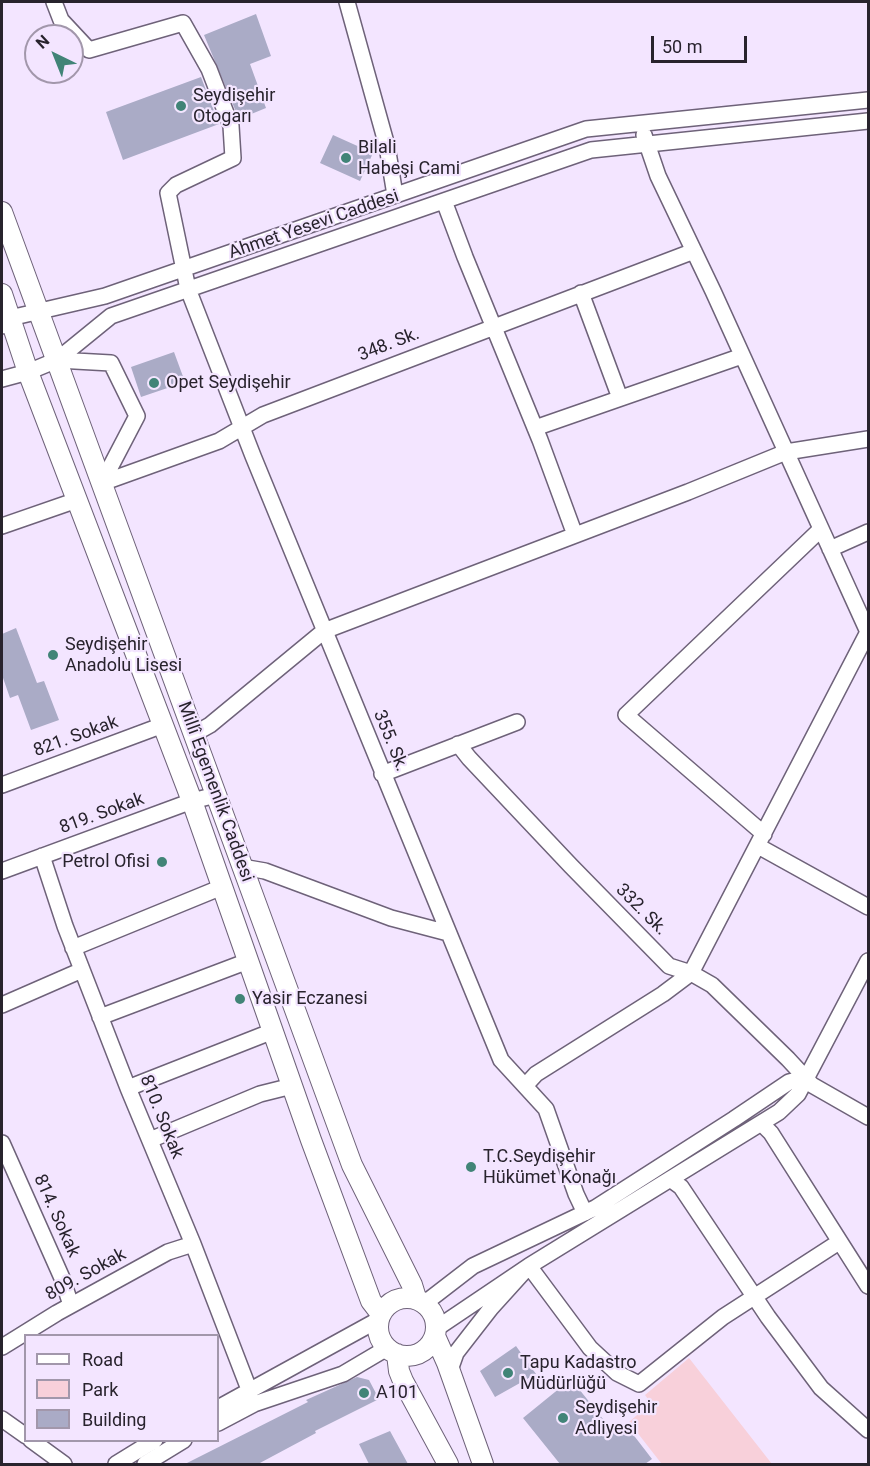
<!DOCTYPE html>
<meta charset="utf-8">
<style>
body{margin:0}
#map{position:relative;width:870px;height:1466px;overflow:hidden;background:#f3e5ff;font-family:Roboto,sans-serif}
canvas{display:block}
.frame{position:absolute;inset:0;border:3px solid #28232d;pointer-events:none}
.legend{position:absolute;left:24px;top:1334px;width:195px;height:108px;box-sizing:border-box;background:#f3e5ff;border:2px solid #a297ab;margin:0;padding:8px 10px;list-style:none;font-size:18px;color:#28232d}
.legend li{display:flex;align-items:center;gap:12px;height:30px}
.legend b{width:30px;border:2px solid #a297ab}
.north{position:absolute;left:24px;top:24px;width:60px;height:60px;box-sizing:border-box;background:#f3e5ff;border:2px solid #a297ab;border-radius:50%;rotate:317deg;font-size:16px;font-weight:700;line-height:24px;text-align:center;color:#28232d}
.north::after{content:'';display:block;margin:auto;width:21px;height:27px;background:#418477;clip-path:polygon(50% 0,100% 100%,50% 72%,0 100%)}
.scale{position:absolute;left:651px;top:36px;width:96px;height:27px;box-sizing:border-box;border:3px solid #28232d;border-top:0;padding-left:8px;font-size:18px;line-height:21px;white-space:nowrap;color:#28232d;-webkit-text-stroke:4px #f3e5ff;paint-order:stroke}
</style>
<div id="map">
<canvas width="870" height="1466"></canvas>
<div class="frame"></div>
<ul class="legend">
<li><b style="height:8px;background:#fff"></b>Road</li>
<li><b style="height:16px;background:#f8d0da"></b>Park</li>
<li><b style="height:16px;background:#aaabc6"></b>Building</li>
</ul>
<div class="north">N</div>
<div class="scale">50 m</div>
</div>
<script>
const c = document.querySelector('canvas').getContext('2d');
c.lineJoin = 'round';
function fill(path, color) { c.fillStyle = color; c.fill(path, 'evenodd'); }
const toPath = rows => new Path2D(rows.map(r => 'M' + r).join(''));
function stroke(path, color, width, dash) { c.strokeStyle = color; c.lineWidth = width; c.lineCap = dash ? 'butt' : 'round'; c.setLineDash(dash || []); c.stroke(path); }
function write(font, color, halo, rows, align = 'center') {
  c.font = font + ' Roboto,sans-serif'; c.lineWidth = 4.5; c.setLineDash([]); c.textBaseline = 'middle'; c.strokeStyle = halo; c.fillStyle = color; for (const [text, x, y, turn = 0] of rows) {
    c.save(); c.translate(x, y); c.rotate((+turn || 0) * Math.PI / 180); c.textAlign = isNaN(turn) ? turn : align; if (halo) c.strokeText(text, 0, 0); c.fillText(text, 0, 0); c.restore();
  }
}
fill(toPath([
 [689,1358,772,1464,660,1464,661,1463,629,1422,651,1403,645,1395]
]), '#f8d0da');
fill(toPath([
 [256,14,271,56,250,64,266,108,239,119,204,35],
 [201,77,219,124,123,160,106,112],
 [333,135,373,153,360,181,320,163],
 [174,352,185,382,141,397,131,367],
 [16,628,37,683,44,681,59,720,31,730,18,695,10,698,2,675,2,634],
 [516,1346,536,1374,495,1397,480,1371],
 [357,1377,369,1380,379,1399,315,1431,316,1433,258,1464,185,1464,308,1402,306,1400],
 [571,1379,614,1433,625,1424,652,1459,645,1464,560,1464,523,1418],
 [390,1431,408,1464,369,1464,359,1444]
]), '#aaabc6');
const minor = toPath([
 [54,2,61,20,89,50,183,23,209,69,231,126,233,158,176,185,168,193,188,289,253,456,501,1060,546,1109,576,1194,585,1213],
 [347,2,387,146,395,195],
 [644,135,658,176,713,291,868,632],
 [444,201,465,257,540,440,575,535],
 [581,293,620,398],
 [2,326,10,318,105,296,586,129,868,100],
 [57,360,111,363,137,416,102,483],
 [2,379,28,372,57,360,111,316,591,150,868,121],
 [535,428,742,356],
 [102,483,219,441,263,415,694,251],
 [2,526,77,500],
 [830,549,868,532],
 [194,734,210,725,324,631,688,492,786,452,868,439],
 [458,744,469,758,571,866,669,966,691,973,712,985,788,1059,812,1085,868,1117],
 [382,774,517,722],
 [2,785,163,725],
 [764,834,626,715,821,529],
 [758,846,868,907],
 [42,856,65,926,128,1088,193,1244,250,1392],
 [242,867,265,871,391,918,448,933],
 [2,871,192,801,216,795],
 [73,948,222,887],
 [2,1005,82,970],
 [100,1017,248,961],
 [525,1086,536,1074,663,994,691,973,868,632],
 [128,1088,273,1031],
 [761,1123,771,1133,868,1286],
 [150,1140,260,1094,292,1086],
 [2,1143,62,1278,71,1305],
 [670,1179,681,1187,768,1317,821,1388,868,1430],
 [425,1303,473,1266,595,1208,734,1119,789,1082,805,1078],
 [437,1328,529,1266,779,1112,798,1094,868,961],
 [2,1347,57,1313,168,1252,193,1244],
 [450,1370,456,1353,491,1308,529,1266,590,1348,617,1373,639,1384,723,1317,839,1242],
 [218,1408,378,1320],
 [2,1419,26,1436],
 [218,1423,254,1404,343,1374,387,1348],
 [31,1440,64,1464],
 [116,1464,155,1440],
 [145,1464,184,1440]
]);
const major = toPath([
 [2,212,352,1165,412,1285,416,1298],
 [2,294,28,372,192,801,311,1140,371,1301,381,1314],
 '378 1327a29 29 0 1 1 58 0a29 29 0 1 1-58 0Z',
 [435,1336,447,1363,483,1464],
 [397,1354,399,1371,403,1381,448,1464]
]);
stroke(minor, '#6e6279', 18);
stroke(major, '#6e6279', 22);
stroke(minor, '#fff', 15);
stroke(major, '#fff', 20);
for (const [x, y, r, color] of [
 [181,106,6,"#418477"],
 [346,158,6,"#418477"],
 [154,383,6,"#418477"],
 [53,655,6,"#418477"],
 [162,862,6,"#418477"],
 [240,999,6,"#418477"],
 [471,1167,6,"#418477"],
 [508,1373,6,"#418477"],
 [364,1393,6,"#418477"],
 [563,1418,6,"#418477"]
]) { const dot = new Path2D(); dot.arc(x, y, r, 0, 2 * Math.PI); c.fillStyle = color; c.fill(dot); stroke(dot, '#f3e5ff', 2); }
write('18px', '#28232d', '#f3e5ff', [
 ["Seydişehir",193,96],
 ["Otogarı",193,117],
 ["Bilali",358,148],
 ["Habeşi Cami",358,169],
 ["Opet Seydişehir",166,383],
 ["Seydişehir",65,645],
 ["Anadolu Lisesi",65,666],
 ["Petrol Ofisi",150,862,"right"],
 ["Yasir Eczanesi",252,999],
 ["T.C.Seydişehir",483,1157],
 ["Hükümet Konağı",483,1178],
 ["Tapu Kadastro",520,1363],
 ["Müdürlüğü",520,1384],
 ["A101",376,1393],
 ["Seydişehir",575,1408],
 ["Adliyesi",575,1429]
], 'left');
write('18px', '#28232d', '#f3e5ff', [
 ["Ahmet Yesevi Caddesi",314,225,-19],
 ["348. Sk.",389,345,-21],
 ["821. Sokak",76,737,-20],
 ["355. Sk.",390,741,68],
 ["Millî Egemenlik Caddesi",215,792,70],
 ["819. Sokak",102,814,-20],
 ["332. Sk.",641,910,45],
 ["810. Sokak",161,1117,68],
 ["814. Sokak",56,1216,66],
 ["809. Sokak",86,1275,-29]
]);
</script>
